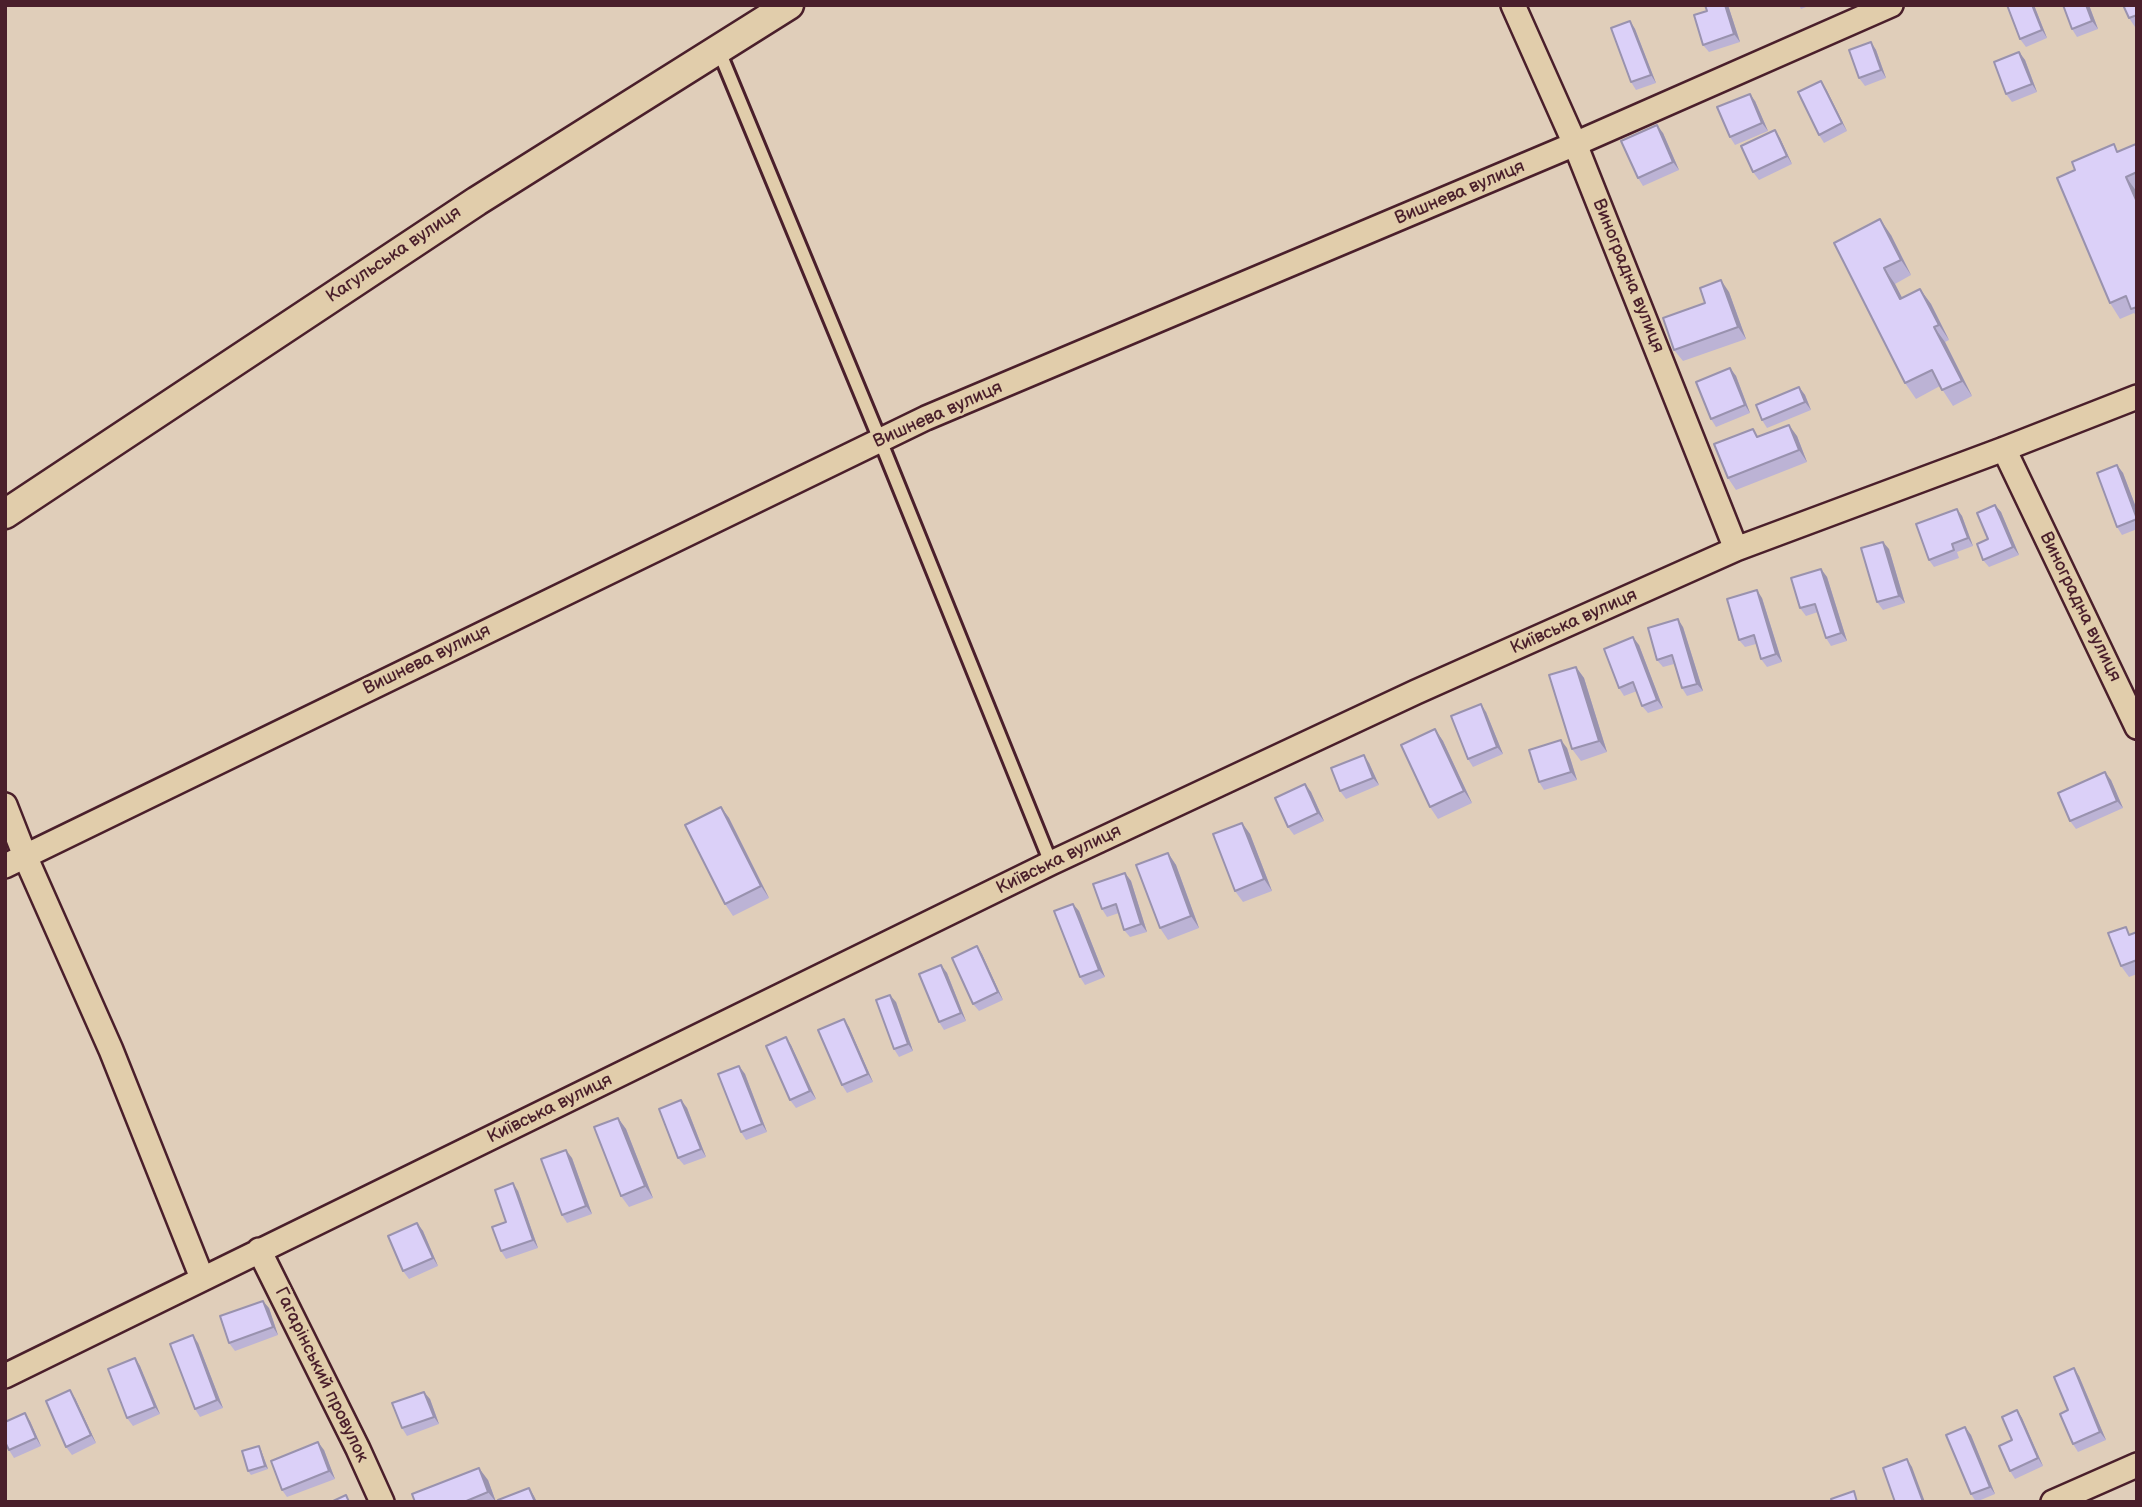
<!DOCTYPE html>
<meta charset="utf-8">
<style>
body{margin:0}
#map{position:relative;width:2142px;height:1507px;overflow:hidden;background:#e0ceba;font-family:"Balsamiq Sans",sans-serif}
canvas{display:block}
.frame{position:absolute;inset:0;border:7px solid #4a1f2b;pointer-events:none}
</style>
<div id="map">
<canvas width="2142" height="1507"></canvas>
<div class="frame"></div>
</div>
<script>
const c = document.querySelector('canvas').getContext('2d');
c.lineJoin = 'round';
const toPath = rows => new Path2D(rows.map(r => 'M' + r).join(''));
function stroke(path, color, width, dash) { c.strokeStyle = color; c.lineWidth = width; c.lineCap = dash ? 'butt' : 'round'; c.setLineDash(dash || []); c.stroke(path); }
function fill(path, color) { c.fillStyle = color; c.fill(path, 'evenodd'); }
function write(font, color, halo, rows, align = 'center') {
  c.font = font + ' "Balsamiq Sans",sans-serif'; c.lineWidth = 5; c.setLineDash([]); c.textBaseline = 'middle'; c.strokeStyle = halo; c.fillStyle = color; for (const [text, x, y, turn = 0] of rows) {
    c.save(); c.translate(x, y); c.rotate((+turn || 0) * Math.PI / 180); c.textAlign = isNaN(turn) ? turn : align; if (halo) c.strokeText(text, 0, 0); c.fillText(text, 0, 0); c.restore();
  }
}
const service = toPath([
 [719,51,880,440,1051,863]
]);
const minor = toPath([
 [1513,5,1575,144,1736,549],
 [2004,449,2137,727],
 [5,805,25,856,111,1050,202,1278],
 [5,866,926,418,1575,144,1891,5],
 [259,1250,358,1449,382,1502],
 [5,1376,1051,863,1416,692,1736,549,2004,449,2137,397],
 [2053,1502,2137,1465]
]);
const tertiary = toPath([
 [5,514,477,201,789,5]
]);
stroke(service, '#4a1f2b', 18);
stroke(minor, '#4a1f2b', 28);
stroke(tertiary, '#4a1f2b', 33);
stroke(service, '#e1cdab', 12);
stroke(minor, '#e1cdab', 23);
stroke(tertiary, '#e1cdab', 28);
fill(toPath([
 [1728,5,1740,42,1709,52,1703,45],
 [1799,5,1811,5,1801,9],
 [2034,5,2047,38,2026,47,2020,39],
 [2063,5,2089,5,2098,29,2077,37,2072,29],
 [2137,5,2137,30,2129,18],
 [1630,21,1635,29,1656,83,1636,90,1631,82],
 [1871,42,1876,50,1886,78,1865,86,1859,78],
 [2019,52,2025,60,2037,92,2012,102,2006,94],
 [1826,89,1847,131,1824,143,1819,135],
 [1755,101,1768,131,1735,145,1730,137],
 [1663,133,1679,170,1643,186,1638,178],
 [1780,138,1792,164,1759,180,1753,172],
 [2114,144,2118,152,2137,145,2137,317,2134,313,2120,319,2110,303,2075,170],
 [1891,235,1911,275,1895,284,1902,298,1920,289,1931,304,1949,340,1945,342,1972,396,1953,406,1940,386,1916,399,1905,383,1834,243],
 [1729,292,1746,339,1683,361,1674,350,1705,303],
 [1730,368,1736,376,1750,413,1716,427,1711,419],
 [1799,387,1805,395,1811,410,1767,428,1762,420],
 [1753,429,1758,437,1797,436,1807,462,1736,490,1728,478],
 [2117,465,2123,473,2137,510,2137,529,2122,535,2117,527],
 [1995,505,2001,512,2019,555,1989,567,1983,560],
 [1957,509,1962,516,1973,546,1957,552,1959,558,1934,567,1929,560],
 [1889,549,1905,603,1883,610,1877,602],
 [1821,569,1827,577,1847,641,1831,646,1826,638,1818,612,1806,616,1800,608],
 [1762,598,1782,662,1767,667,1761,659,1756,644,1745,647,1739,640],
 [1683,627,1703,691,1687,696,1682,688,1674,664,1663,667,1657,660],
 [1639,645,1663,708,1648,713,1642,706,1637,691,1624,696,1619,688],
 [1576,667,1584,678,1607,752,1581,761,1572,749],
 [1486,712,1503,754,1473,767,1468,759],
 [1435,729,1443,741,1472,803,1438,819,1430,807],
 [1567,748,1577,780,1544,790,1539,782],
 [1369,763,1379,785,1346,799,1340,791],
 [2111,780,2123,808,2076,829,2070,821],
 [1305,784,1311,792,1324,821,1294,835,1288,827],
 [721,807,729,818,769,898,733,916,725,904],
 [1242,823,1250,834,1272,891,1243,902,1235,891],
 [1168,853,1176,865,1199,928,1168,940,1160,928],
 [1125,873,1131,881,1147,932,1130,937,1124,930,1119,913,1107,917,1102,909],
 [1079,911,1105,977,1085,985,1080,977],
 [2137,932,2137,974,2129,977,2121,966],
 [982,954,1003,1000,979,1011,973,1004],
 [941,965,947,973,966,1021,944,1030,939,1022],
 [896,1002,913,1051,899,1057,894,1049],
 [849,1027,873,1082,847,1093,842,1085],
 [791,1045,816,1099,796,1108,790,1100],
 [739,1066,745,1074,767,1132,746,1140,741,1132],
 [681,1100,687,1108,706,1157,684,1165,678,1158],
 [618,1118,626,1129,653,1198,629,1207,621,1196],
 [572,1158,592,1214,567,1223,562,1215],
 [518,1191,538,1248,506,1259,501,1251,506,1222],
 [417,1223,423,1231,438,1266,409,1279,403,1271],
 [269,1308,278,1335,235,1351,229,1343],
 [198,1343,223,1408,200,1417,195,1409],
 [135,1358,140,1366,160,1414,133,1426,127,1418],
 [2079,1376,2106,1440,2078,1452,2073,1444,2068,1410],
 [75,1398,96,1443,72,1455,66,1447],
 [430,1399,439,1424,407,1436,402,1428],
 [2017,1410,2022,1418,2043,1466,2015,1479,2010,1471,2012,1440],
 [30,1421,41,1446,14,1458,9,1450],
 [1965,1427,1971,1435,1995,1494,1976,1502,1971,1494],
 [261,1450,268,1469,251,1475,248,1471],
 [324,1450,335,1479,287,1497,282,1490],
 [488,1480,496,1502,415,1502]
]), '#bcb3d5');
fill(toPath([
 [1725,5,1728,5,1740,42,1734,34],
 [2032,5,2034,5,2047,38,2042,30],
 [2086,5,2089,5,2098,29,2092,21],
 [1630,21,1635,29,1656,83,1651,75],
 [1871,42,1876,50,1886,78,1881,70],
 [2019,52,2025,60,2037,92,2032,84],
 [1821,81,1826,89,1847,131,1842,123],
 [1750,94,1755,101,1768,131,1762,123],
 [1657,125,1663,133,1679,170,1673,162],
 [1775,130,1780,138,1792,164,1787,156],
 [2126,177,2137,192,2137,202],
 [1880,219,1891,235,1911,275,1901,260],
 [1884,268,1895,284,1911,315,1900,299],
 [1721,280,1729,292,1746,339,1738,327],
 [1920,289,1931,304,1949,340,1939,325],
 [1934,327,1945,342,1972,396,1962,381],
 [1730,368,1736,376,1750,413,1745,405],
 [1799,387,1805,395,1811,410,1805,402],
 [1789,425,1797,436,1807,462,1799,450],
 [2117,465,2123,473,2137,510,2137,517],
 [1995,505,2001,512,2019,555,2013,547],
 [1957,509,1962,516,1973,546,1968,538],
 [1883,542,1889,549,1905,603,1899,596],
 [1821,569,1827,577,1847,641,1841,633],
 [1757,590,1762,598,1782,662,1776,654],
 [1678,619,1683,627,1703,691,1697,684],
 [1633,637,1639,645,1663,708,1657,700],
 [1576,667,1584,678,1607,752,1599,741],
 [1481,704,1486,712,1503,754,1497,747],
 [1435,729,1443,741,1472,803,1464,791],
 [1561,740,1567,748,1577,780,1571,772],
 [1364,755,1369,763,1379,785,1373,778],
 [2105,772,2111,780,2123,808,2117,801],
 [1305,784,1311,792,1324,821,1318,813],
 [721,807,729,818,769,898,761,886],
 [1242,823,1250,834,1272,891,1264,879],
 [1168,853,1176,865,1199,928,1191,916],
 [1125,873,1131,881,1147,932,1141,924],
 [1073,904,1079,911,1105,977,1099,970],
 [977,946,982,954,1003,1000,998,992],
 [941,965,947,973,966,1021,961,1013],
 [890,995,896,1002,913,1051,908,1044],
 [844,1019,849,1027,873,1082,868,1074],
 [786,1037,791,1045,816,1099,810,1091],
 [739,1066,745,1074,767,1132,762,1124],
 [681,1100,687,1108,706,1157,701,1149],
 [618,1118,626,1129,653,1198,645,1186],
 [566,1150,572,1158,592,1214,586,1206],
 [513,1183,518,1191,538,1248,533,1240],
 [417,1223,423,1231,438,1266,433,1258],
 [263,1301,269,1308,278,1335,273,1327],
 [193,1335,198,1343,223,1408,217,1400],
 [135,1358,140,1366,160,1414,155,1407],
 [2074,1368,2079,1376,2106,1440,2100,1432],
 [70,1390,75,1398,96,1443,91,1435],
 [424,1392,430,1399,439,1424,434,1417],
 [2017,1410,2022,1418,2043,1466,2038,1458],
 [25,1413,30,1421,41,1446,36,1438],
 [1965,1427,1971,1435,1995,1494,1990,1487],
 [318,1442,324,1450,335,1479,329,1471],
 [259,1446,261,1450,268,1469,265,1466],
 [1907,1459,1912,1467,1925,1502,1923,1502],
 [479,1468,488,1480,496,1502,488,1492],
 [529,1488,534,1496,537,1502,535,1502]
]), '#9992ae');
const building = toPath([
 [1705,5,1725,5,1734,34,1703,45,1694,15,1707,11,1705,5],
 [2007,5,2032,5,2042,30,2020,39,2007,5],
 [2063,5,2086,5,2092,21,2072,29,2063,5],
 [2123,5,2137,5,2137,15,2129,18,2123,5],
 [1630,21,1651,75,1631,82,1611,28,1630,21],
 [1871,42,1881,70,1859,78,1849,50,1871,42],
 [2019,52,2032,84,2006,94,1994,62,2019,52],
 [1821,81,1842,123,1819,135,1798,92,1821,81],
 [1750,94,1762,123,1730,137,1717,107,1750,94],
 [1657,125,1673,162,1638,178,1621,141,1657,125],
 [1775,130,1787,156,1753,172,1741,146,1775,130],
 [2114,144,2117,152,2136,144,2137,145,2137,172,2126,177,2137,202,2137,307,2131,309,2126,296,2110,303,2057,178,2075,170,2072,162,2114,144],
 [1880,219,1901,260,1884,268,1900,299,1920,289,1939,325,1934,327,1962,381,1942,390,1932,370,1905,383,1834,243,1880,219],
 [1721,280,1738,327,1674,350,1663,318,1705,303,1700,288,1721,280],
 [1730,368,1745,405,1711,419,1696,382,1730,368],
 [1799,387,1805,402,1762,420,1756,405,1799,387],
 [1789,425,1799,450,1728,478,1714,444,1753,429,1757,437,1789,425],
 [2117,465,2137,519,2117,527,2097,473,2117,465],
 [1995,505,2013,547,1983,560,1977,544,1988,539,1977,513,1995,505],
 [1957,509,1968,538,1952,544,1954,550,1929,560,1916,524,1957,509],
 [1883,542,1899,596,1877,602,1861,548,1883,542],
 [1821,569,1841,633,1826,638,1815,604,1800,608,1791,578,1821,569],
 [1757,590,1776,654,1761,659,1754,635,1739,640,1727,599,1757,590],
 [1678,619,1697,684,1682,688,1672,655,1657,660,1648,628,1678,619],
 [1633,637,1657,700,1642,706,1633,682,1619,688,1604,649,1633,637],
 [1576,667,1599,741,1572,749,1549,675,1576,667],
 [1481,704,1497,747,1468,759,1451,716,1481,704],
 [1435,729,1464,791,1430,807,1401,745,1435,729],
 [1561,740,1571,772,1539,782,1529,750,1561,740],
 [1364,755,1373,778,1340,791,1331,768,1364,755],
 [2105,772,2117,801,2070,821,2058,793,2105,772],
 [1305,784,1318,813,1288,827,1275,798,1305,784],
 [721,807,761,886,725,904,685,825,721,807],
 [1242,823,1264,879,1235,891,1213,834,1242,823],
 [1168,853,1191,916,1160,928,1136,865,1168,853],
 [1125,873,1141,924,1124,930,1116,904,1102,909,1093,884,1125,873],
 [1073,904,1099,970,1080,977,1054,911,1073,904],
 [2126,927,2129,935,2137,932,2137,960,2121,966,2108,933,2126,927],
 [977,946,998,992,973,1004,952,958,977,946],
 [941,965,961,1013,939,1022,919,974,941,965],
 [890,995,908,1044,894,1049,876,1000,890,995],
 [844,1019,868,1074,842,1085,818,1030,844,1019],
 [786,1037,810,1091,790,1100,766,1046,786,1037],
 [739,1066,762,1124,741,1132,718,1074,739,1066],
 [681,1100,701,1149,678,1158,659,1109,681,1100],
 [618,1118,645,1186,621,1196,594,1127,618,1118],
 [566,1150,586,1206,562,1215,541,1159,566,1150],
 [513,1183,533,1240,501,1251,492,1227,506,1222,495,1190,513,1183],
 [417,1223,433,1258,403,1271,388,1236,417,1223],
 [263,1301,273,1327,229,1343,220,1316,263,1301],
 [193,1335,217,1400,195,1409,170,1344,193,1335],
 [135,1358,155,1407,127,1418,108,1369,135,1358],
 [2074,1368,2100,1432,2073,1444,2060,1414,2068,1410,2054,1377,2074,1368],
 [70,1390,91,1435,66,1447,46,1401,70,1390],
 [424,1392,434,1417,402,1428,392,1403,424,1392],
 [2017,1410,2038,1458,2010,1471,1999,1446,2012,1440,2002,1417,2017,1410],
 [25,1413,36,1438,9,1450,5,1442,5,1422,25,1413],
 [1965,1427,1990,1487,1971,1494,1946,1435,1965,1427],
 [318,1442,329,1471,282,1490,271,1461,318,1442],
 [259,1446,265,1466,248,1471,242,1451,259,1446],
 [1907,1459,1923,1502,1895,1502,1883,1468,1907,1459],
 [479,1468,488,1492,464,1502,415,1502,412,1494,479,1468],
 [529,1488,535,1502,499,1502,498,1500,529,1488],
 [1854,1491,1857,1502,1832,1502,1831,1499,1854,1491],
 [346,1495,349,1502,331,1502,346,1495]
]);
fill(building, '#dbd0f8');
stroke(building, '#9992ae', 2);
write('18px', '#4a1f2b', '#e1cdab', [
 ["Вишнева вулиця",1460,193,-23],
 ["Кагульська вулиця",394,255,-34],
 ["Виноградна вулиця",1628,276,68],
 ["Вишнева вулиця",938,415,-24],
 ["Виноградна вулиця",2080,607,64],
 ["Київська вулиця",1574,622,-24],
 ["Вишнева вулиця",427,660,-26],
 ["Київська вулиця",1059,860,-26],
 ["Київська вулиця",550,1109,-26],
 ["Гагарінський провулок",321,1375,64]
]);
</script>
